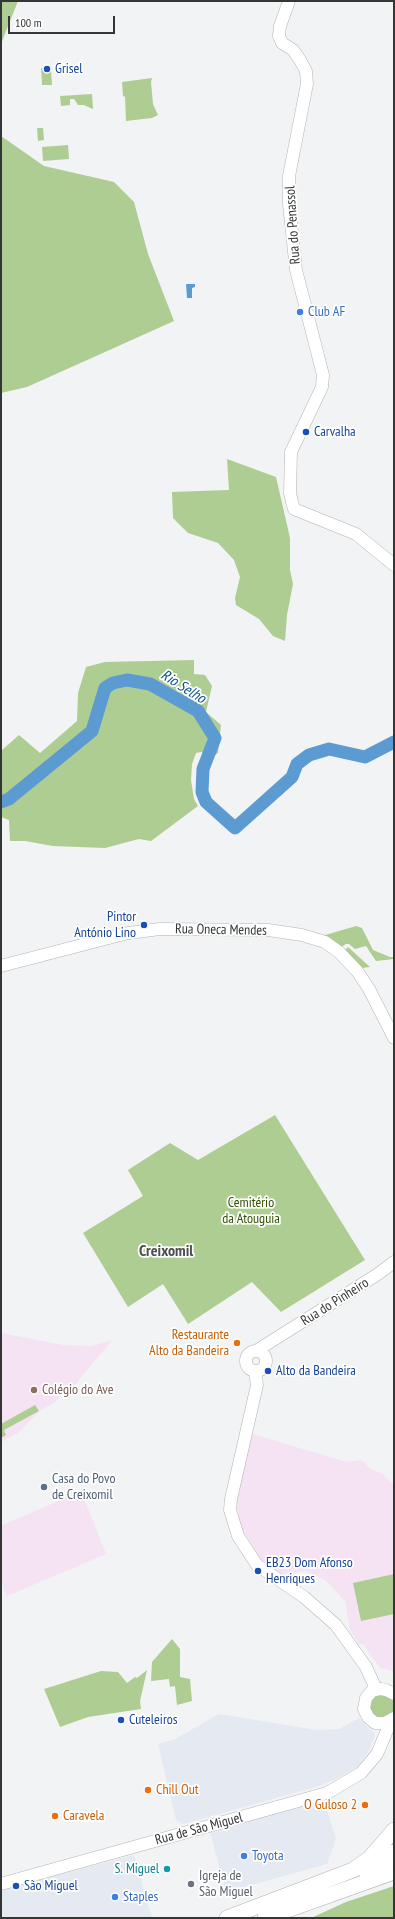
<!DOCTYPE html>
<meta charset="utf-8">
<style>
body{margin:0}
#map{position:relative;width:395px;height:1919px;overflow:hidden;background:#f2f3f4;font-family:"PT Sans Narrow",sans-serif}
canvas{display:block}
.frame{position:absolute;inset:0;border:2px solid #343535;pointer-events:none}
.scale{position:absolute;left:8px;top:16px;width:107px;height:18px;box-sizing:border-box;border:2px solid #343535;border-top:0;padding-left:5px;font-size:12px;line-height:14px;white-space:nowrap;color:#343535;-webkit-text-stroke:3px #fff;paint-order:stroke}
</style>
<div id="map">
<canvas width="395" height="1919"></canvas>
<div class="frame"></div>
<div class="scale">100 m</div>
</div>
<script>
const c = document.querySelector('canvas').getContext('2d');
c.lineJoin = 'round';
function fill(path, color) { c.fillStyle = color; c.fill(path, 'evenodd'); }
const toPath = rows => new Path2D(rows.map(r => 'M' + r).join(''));
function stroke(path, color, width, dash) { c.strokeStyle = color; c.lineWidth = width; c.lineCap = dash ? 'butt' : 'round'; c.setLineDash(dash || []); c.stroke(path); }
function write(font, color, halo, rows, align = 'center') {
  c.font = font + ' "PT Sans Narrow",sans-serif'; c.lineWidth = 3.5; c.setLineDash([]); c.textBaseline = 'middle'; c.strokeStyle = halo; c.fillStyle = color; for (const [text, x, y, turn = 0] of rows) {
    c.save(); c.translate(x, y); c.rotate((+turn || 0) * Math.PI / 180); c.textAlign = isNaN(turn) ? turn : align; if (halo) c.strokeText(text, 0, 0); c.fillText(text, 0, 0); c.restore();
  }
}
fill(toPath([
 [219,1714,317,1730,339,1729,359,1718,375,1734,369,1751,356,1768,338,1778,319,1786,183,1824,176,1820,158,1744,175,1739],
 [324,1800,336,1839,327,1864,226,1892,210,1832],
 [134,1855,152,1918,1,1918,1,1890]
]), '#e5e9f1');
fill(toPath([
 [1,1333,63,1345,91,1346,112,1340,75,1385,60,1395,56,1402,41,1410,18,1433,1,1442],
 [252,1434,347,1462,361,1460,370,1468,384,1475,390,1482,394,1484,394,1671,380,1668,363,1644,359,1644,350,1630,345,1601,325,1580,306,1571,281,1575,262,1561,240,1525,236,1502],
 [81,1491,106,1554,7,1596,1,1582,1,1526]
]), '#f5e2f3');
fill(toPath([
 [1,1,18,1,1,44],
 [41,68,51,70,52,85,42,85],
 [152,78,151,82,153,104,158,115,152,118,126,121,125,97,123,96,122,82],
 [92,94,93,109,84,105,78,105,74,99,70,99,70,105,61,106,60,96],
 [37,128,43,128,44,140,38,141],
 [1,136,44,166,114,182,134,202,148,254,174,321,27,387,1,393],
 [68,145,69,159,43,161,42,147],
 [227,459,276,477,290,538,290,570,293,584,287,615,285,641,273,636,259,619,236,605,235,598,240,577,234,560,218,543,188,533,173,518,172,492,229,490],
 [194,660,194,674,205,675,212,686,206,712,221,725,218,753,214,756,201,752,196,753,192,764,191,780,194,799,198,806,151,841,139,839,105,848,53,846,25,841,10,841,9,820,1,817,1,751,19,735,40,753,77,721,78,693,86,667,105,662],
 [356,926,362,928,373,950,390,957,394,957,394,959,376,961,366,946,355,949,349,944,346,944,341,947,322,936],
 [348,947,370,967,362,968,345,950],
 [275,1115,365,1260,281,1312,252,1282,188,1324,163,1284,128,1307,83,1233,143,1196,128,1170,170,1143,198,1160],
 [35,1405,39,1411,4,1430,6,1435,1,1438,1,1424],
 [394,1574,394,1614,361,1621,353,1583],
 [172,1639,180,1649,180,1677,190,1679,192,1701,177,1705,175,1686,170,1687,169,1679,151,1681,152,1662],
 [147,1670,140,1701,141,1709,88,1717,60,1727,44,1689,101,1671,118,1672,127,1683,135,1677,137,1678],
 [374,1693,391,1696,394,1700,394,1711,389,1717,372,1717,368,1700],
 [394,1886,394,1918,311,1918,346,1902]
]), '#aecd92');
fill(toPath([
 [186,284,195,284,195,287,192,288,192,298,187,298]
]), '#5c9ad2');
stroke(toPath([
 [1,802,9,799,92,731,105,688,113,683,127,680,150,684,198,711,215,738,203,769,202,792,206,802,235,828,292,777,297,764,309,755,329,749,365,757,394,742]
]), '#5c9ad2', 13);
const secondary = toPath([
 [289,1,280,26,279,36,282,43,293,50,300,60,306,71,307,84,289,176,289,204,296,270,323,375,322,387,291,452,290,493,292,502,294,509,356,534,394,565],
 [1,966,128,933,160,929,268,930,302,935,325,942,339,952,357,971,369,989,394,1038],
 '246 1361a10 10 0 1 1 20 0a10 10 0 1 1-20 0Z',
 [256,1351,378,1274,394,1262],
 [255,1372,257,1385,231,1499,230,1510,238,1536,257,1565,304,1597,336,1625,366,1667,376,1689],
 [394,1694,386,1690,381,1689,372,1691,366,1698,364,1709,368,1717,375,1723,385,1723,394,1718],
 [1,1884,327,1793,361,1773,377,1754,391,1721]
]);
const highway = toPath([
 [367,1876,383,1864,394,1852],
 [227,1918,353,1870,370,1858,394,1830],
 [265,1918,394,1872]
]);
stroke(secondary, '#b2b3b4', 13);
stroke(highway, '#b2b3b4', 16);
stroke(secondary, '#fff', 12);
stroke(highway, '#fff', 15);
for (const [x, y, r, color] of [
 [47,69,4,"#1a4fb4"],
 [300,312,4,"#3f7fe0"],
 [306,432,4,"#1a4fb4"],
 [144,925,4,"#1a4fb4"],
 [237,1343,4,"#e8710a"],
 [268,1371,4,"#1a4fb4"],
 [34,1390,4,"#8d6e63"],
 [44,1487,4,"#5c6f8a"],
 [258,1571,4,"#1a4fb4"],
 [121,1720,4,"#1a4fb4"],
 [148,1790,4,"#e8710a"],
 [365,1805,4,"#e8710a"],
 [55,1816,4,"#e8710a"],
 [244,1856,4,"#3f7fe0"],
 [167,1869,4,"#0f9aa8"],
 [191,1884,4,"#6b7280"],
 [16,1886,4,"#1a4fb4"],
 [115,1897,4,"#3f7fe0"]
]) { const dot = new Path2D(); dot.arc(x, y, r, 0, 2 * Math.PI); c.fillStyle = color; c.fill(dot); stroke(dot, '#fff', 1.5); }
write('14px', '#164399', '#fff', [
 ["Grisel",55,69],
 ["Carvalha",314,432],
 ["Pintor",136,917,"right"],
 ["António Lino",136,933,"right"],
 ["Alto da Bandeira",276,1371],
 ["EB23 Dom Afonso",266,1563],
 ["Henriques",266,1579],
 ["Cuteleiros",129,1720],
 ["São Miguel",24,1886]
], 'left');
write('14px', '#343535', '#fff', [
 ["Rua do Penassol",293,225,-94],
 ["Rua Oneca Mendes",221,930,1],
 ["Rua do Pinheiro",335,1302,-32],
 ["Rua de São Miguel",199,1829,-15]
]);
write('14px', '#366cbe', '#fff', [
 ["Club AF",308,312],
 ["Toyota",252,1856],
 ["Staples",123,1897]
], 'left');
write('14px', '#315100', '#fff', [
 ["Cemitério",251,1203],
 ["da Atouguia",251,1219]
]);
write('14px', '#c56008', '#fff', [
 ["Restaurante",229,1335],
 ["Alto da Bandeira",229,1351],
 ["Chill Out",156,1790,"left"],
 ["O Guloso 2",357,1805],
 ["Caravela",63,1816,"left"]
], 'right');
write('14px', '#785e54', '#fff', [
 ["Colégio do Ave",42,1390]
], 'left');
write('14px', '#4e5e75', '#fff', [
 ["Casa do Povo",52,1479],
 ["de Creixomil",52,1495]
], 'left');
write('14px', '#0d838f', '#fff', [
 ["S. Miguel",159,1869]
], 'right');
write('14px', '#5b616d', '#fff', [
 ["Igreja de",199,1876],
 ["São Miguel",199,1892]
], 'left');
write('italic 15px', '#0c5388', '#fff', [
 ["Rio Selho",183,687,32]
]);
write('bold 16px', '#4c4d4e', '#fff', [
 ["Creixomil",166,1251]
]);
</script>
